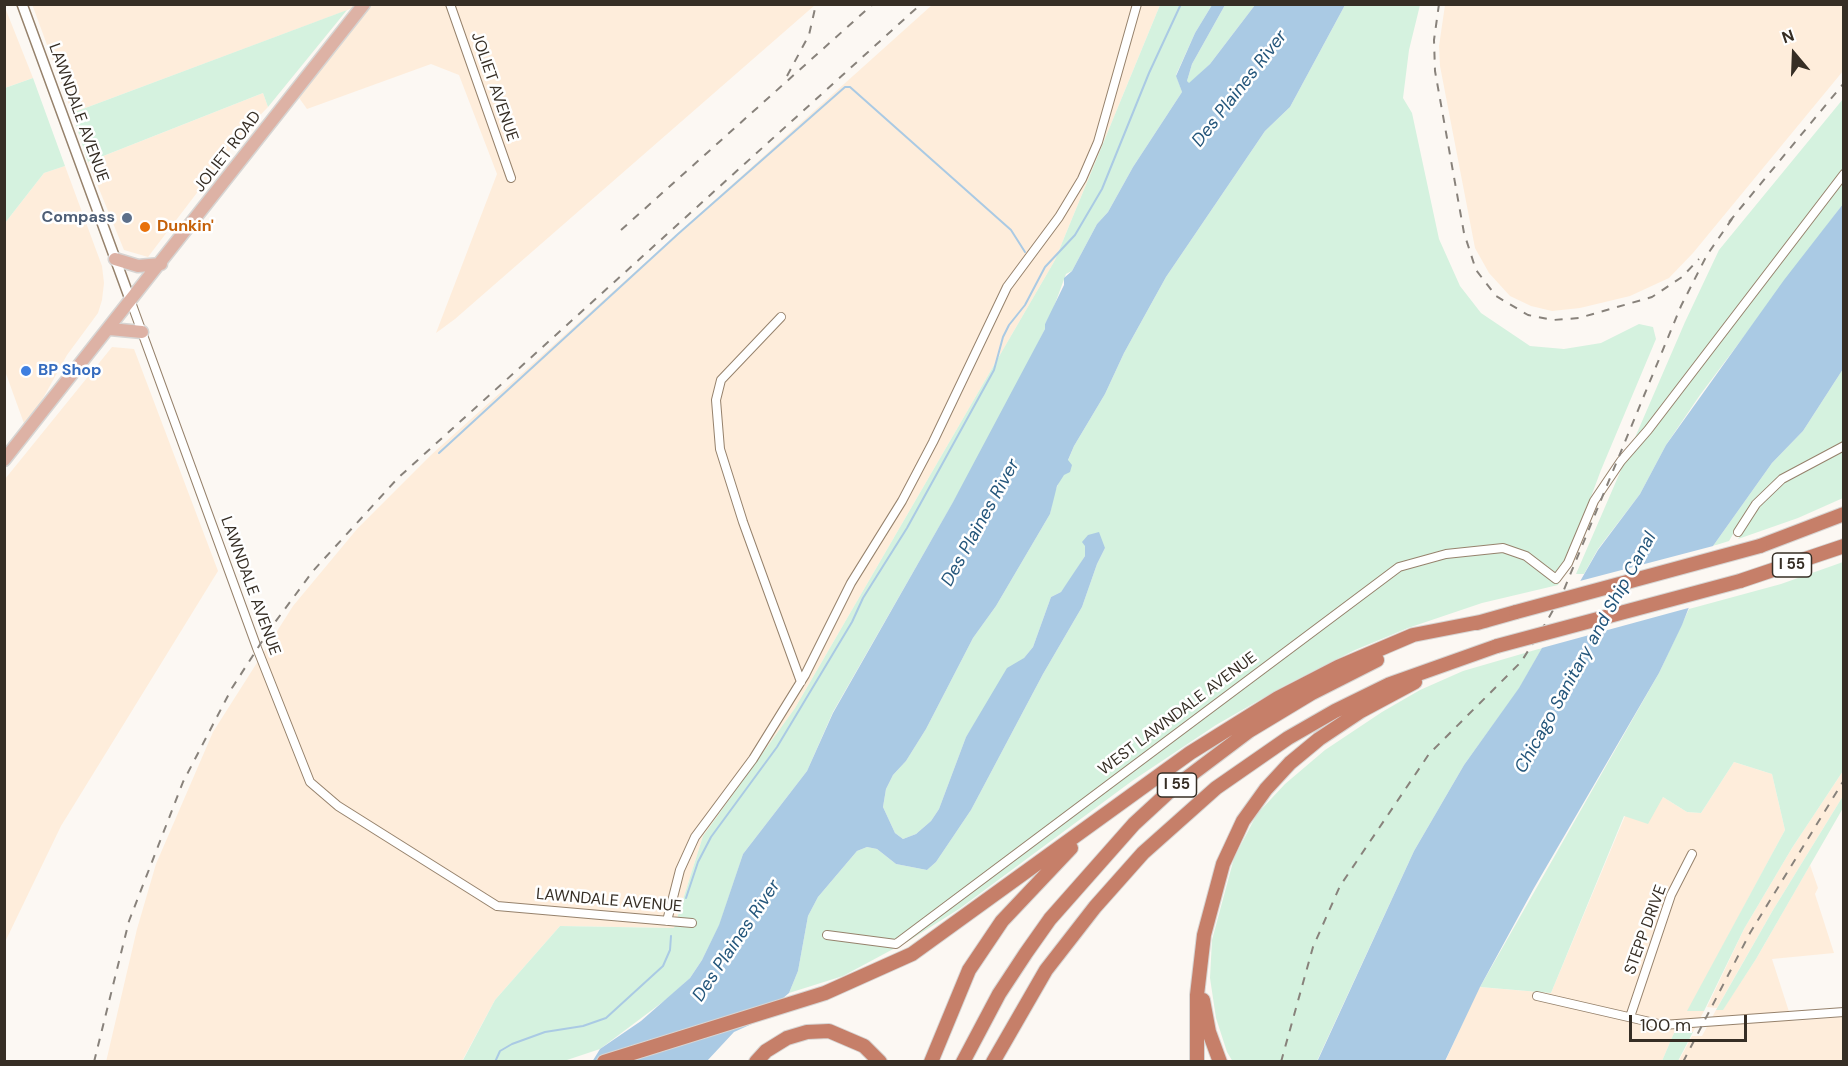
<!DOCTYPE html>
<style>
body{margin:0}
#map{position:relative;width:1848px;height:1066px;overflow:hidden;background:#fcf8f3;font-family:"DM Sans",sans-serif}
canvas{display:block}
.frame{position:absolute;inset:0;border:6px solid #362e25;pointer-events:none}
.north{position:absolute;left:1764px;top:24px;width:60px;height:60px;-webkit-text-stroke:4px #fff;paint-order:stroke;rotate:341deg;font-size:16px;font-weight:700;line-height:24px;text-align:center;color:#362e25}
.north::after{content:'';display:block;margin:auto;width:21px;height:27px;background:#362e25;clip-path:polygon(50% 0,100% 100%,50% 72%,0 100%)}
.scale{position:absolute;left:1629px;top:1015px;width:118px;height:27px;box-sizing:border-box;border:3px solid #362e25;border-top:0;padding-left:8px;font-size:18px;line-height:21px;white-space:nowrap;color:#362e25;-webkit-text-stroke:4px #fff;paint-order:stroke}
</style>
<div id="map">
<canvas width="1848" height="1066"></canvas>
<div class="frame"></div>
<div class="north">N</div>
<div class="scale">100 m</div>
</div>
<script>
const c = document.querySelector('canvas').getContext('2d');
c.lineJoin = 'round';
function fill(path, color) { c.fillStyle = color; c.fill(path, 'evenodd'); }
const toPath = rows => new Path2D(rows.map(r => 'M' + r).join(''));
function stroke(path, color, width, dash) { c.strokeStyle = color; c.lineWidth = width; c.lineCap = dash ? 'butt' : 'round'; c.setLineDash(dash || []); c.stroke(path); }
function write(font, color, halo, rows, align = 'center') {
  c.font = font + ' "DM Sans",sans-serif'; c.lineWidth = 5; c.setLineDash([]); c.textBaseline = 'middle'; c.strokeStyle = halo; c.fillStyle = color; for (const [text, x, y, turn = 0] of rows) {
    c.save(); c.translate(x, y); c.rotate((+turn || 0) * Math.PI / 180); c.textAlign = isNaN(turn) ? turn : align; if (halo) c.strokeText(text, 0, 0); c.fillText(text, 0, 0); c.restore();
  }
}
fill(toPath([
 [32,4,361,5,72,113],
 [4,5,33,78,5,88,4,88],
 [367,5,815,5,455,319,436,333,497,174,459,75,431,64,307,109,297,95],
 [932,5,1160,5,1055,260,795,708,703,836,674,928,560,926,495,1000,462,1061,106,1062,137,929,156,864,213,732,293,606,357,529,431,455],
 [1445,5,1843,5,1843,71,1693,253,1669,278,1630,296,1580,308,1552,311,1531,306,1510,296,1489,273,1475,248,1440,66,1439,46],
 [263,93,268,107,241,135,148,257,124,250,88,162],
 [65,166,102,266,104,283,102,300,98,313,67,355,26,429,5,371,5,223,44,173],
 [112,347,134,349,218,571,61,826,5,942,5,479],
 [1734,762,1772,774,1785,830,1688,1011,1704,1011,1693,1032,1674,1033,1662,1061,1445,1062,1479,987,1551,993,1625,816,1663,797,1687,812,1701,813],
 [1843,771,1843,796,1773,910,1717,1008,1707,1007,1744,929,1792,848],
 [1810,865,1818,888,1815,894,1834,953,1772,959,1792,1021,1843,1017,1843,1061,1678,1062,1692,1036,1702,1036,1716,1010,1723,1009,1756,959]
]), '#feeddb');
fill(toPath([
 [1160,5,1212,5,1195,33,1176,75,1182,92,1133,167,1108,212,1097,224,1072,271,1066,274,1052,312,1045,324,1045,329,995,429,833,712,807,771,743,854,719,926,702,960,690,978,668,998,600,1049,564,1061,462,1062,495,1000,560,926,674,928,703,836,795,708,1055,260],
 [1225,5,1255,5,1210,64,1189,84,1187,81,1192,64],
 [1345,5,1420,5,1409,50,1403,98,1412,113,1439,239,1460,286,1481,313,1530,346,1564,349,1601,343,1639,324,1653,327,1656,339,1601,470,1558,585,1482,603,1408,628,1355,650,1284,686,1216,725,1132,781,959,909,910,940,843,976,789,993,798,971,808,916,818,897,857,851,867,847,877,849,896,864,927,870,936,862,971,810,1043,674,1082,607,1097,564,1105,548,1085,546,1085,556,1070,580,1061,592,1051,597,1033,647,988,703,966,737,939,809,931,821,916,834,903,839,895,833,883,807,886,789,893,775,906,761,926,729,973,638,996,606,1050,514,1054,494,1074,446,1105,394,1124,353,1166,277,1265,131,1290,107],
 [347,10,268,107,263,93,88,162,72,113],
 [33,78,65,166,44,173,5,223,5,88],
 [1843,99,1843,204,1700,395,1666,445,1640,494,1598,549,1584,574,1576,574,1685,322,1719,250],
 [1843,369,1843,444,1778,479,1739,524,1729,541,1713,546,1772,463,1803,431],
 [1843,449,1843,498,1798,518,1738,539,1759,506,1772,492,1789,478],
 [1843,562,1843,771,1792,848,1744,929,1704,1011,1687,1011,1785,830,1772,774,1734,762,1701,813,1687,812,1663,797,1648,824,1624,816,1551,993,1480,987,1659,673,1689,609,1781,584],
 [1542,648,1519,689,1464,765,1414,851,1317,1061,1233,1062,1227,1052,1216,1018,1210,978,1212,940,1234,858,1257,814,1285,784,1325,750,1382,712,1420,690,1463,671],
 [1843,796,1843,808,1756,959,1723,1010,1716,1010,1773,910],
 [1693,1032,1678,1061,1662,1061,1674,1033]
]), '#d5f2df');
fill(toPath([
 [1212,5,1225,5,1192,64,1187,81,1189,83,1210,64,1255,5,1345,5,1290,107,1265,131,1166,277,1124,353,1105,394,1074,446,1068,460,1072,465,1070,472,1064,475,1057,486,1050,514,996,606,973,638,926,729,906,761,893,775,886,789,883,807,895,833,903,839,916,834,931,821,939,809,966,737,1007,668,1024,658,1033,647,1051,597,1061,592,1085,556,1085,546,1082,542,1088,535,1099,532,1105,548,1097,564,1082,607,1043,674,971,810,936,862,927,870,896,864,877,849,867,847,857,851,818,897,808,916,798,971,789,993,754,1023,734,1032,707,1061,592,1062,600,1049,641,1021,690,978,702,960,719,925,743,854,807,771,833,713,953,502,1045,329,1045,324,1064,285,1064,278,1072,271,1097,224,1108,212,1133,167,1182,92,1176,76,1195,33],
 [1843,204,1843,369,1803,431,1772,463,1713,546,1682,625,1659,673,1534,888,1480,987,1445,1061,1317,1062,1414,851,1464,765,1519,688,1598,550,1640,494,1666,445,1784,280]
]), '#aacae4');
fill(toPath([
 [1717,545,1692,607,1538,649,1576,582]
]), '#fcf8f3');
stroke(toPath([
 [439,453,678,234,845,87,850,87,1011,230,1025,252],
 [686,898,698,862,711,837,777,747,852,622,863,598,907,528,994,370,1003,337,1009,325,1025,305,1045,267,1075,235,1102,189,1149,73,1181,4],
 [495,1062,500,1051,512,1044,545,1032,583,1026,606,1018,663,966,670,950,671,936]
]), '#aacae4', 2);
const minor = toPath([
 [450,4,511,178],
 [131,302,257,648,310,782,338,806,497,906,692,923],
 [781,317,721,380,716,400,720,449,743,522,801,682],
 [1738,532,1756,504,1782,479,1844,446],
 [667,921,680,870,695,837,753,759,805,675,851,583,902,501,933,442,1007,287,1059,217,1082,179,1098,142,1137,4],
 [827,935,896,944,1399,567,1446,554,1503,548,1526,556,1556,579,1568,563,1594,501,1621,461,1648,430,1844,174],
 [1537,996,1663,1025,1844,1012],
 [1630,1017,1671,895,1692,854]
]);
const tertiary = toPath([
 [22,4,131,302]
]);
const primary = toPath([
 [115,259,138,266,161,264],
 [110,329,142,332],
 [4,460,364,4]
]);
const motorway = toPath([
 [1760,546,1844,514],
 [1740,581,1844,546],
 [1477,623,1516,612],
 [1203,1000,1209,1032,1220,1062],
 [604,1062,825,993,912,954,1190,753,1278,698,1338,667,1413,635,1485,621],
 [756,1062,766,1051,787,1038,807,1032,829,1031,864,1046,880,1062],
 [931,1062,969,970,1002,921,1071,848],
 [963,1062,999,994,1026,953,1050,919,1134,824,1172,789,1249,731,1312,693,1377,660],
 [993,1062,1046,970,1095,907,1143,853,1216,788,1288,738,1335,711,1390,684,1497,646],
 [1197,1062,1197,995,1204,935,1223,864,1243,821,1266,789,1290,763,1319,739,1361,711,1415,682]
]);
stroke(minor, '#96826c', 10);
stroke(tertiary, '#96826c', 12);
stroke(primary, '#d7d5d3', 15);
stroke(motorway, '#d7d5d3', 16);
stroke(minor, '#fff', 8);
stroke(tertiary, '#fff', 9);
stroke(primary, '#ddb2a5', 12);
stroke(motorway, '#c67f69', 14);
stroke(toPath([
 [1439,4,1434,40,1435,71,1464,233,1476,270,1496,296,1528,315,1553,320,1579,318,1652,297,1682,277,1699,259],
 [787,76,809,35,816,4],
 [1729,222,1844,83],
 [621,230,873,4],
 [94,1062,129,921,183,782,232,688,270,629,313,571,398,478,921,4],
 [1281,1062,1313,947,1340,886,1429,754,1521,662,1547,621,1563,592,1681,306,1707,255,1734,216],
 [1683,1062,1750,933,1844,780]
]), '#88827b', 2, [8, 8]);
const motorwayBridge = toPath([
 [1516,612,1760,546],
 [1497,646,1740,581]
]);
stroke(motorwayBridge, '#d7d5d3', 16, []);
stroke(motorwayBridge, '#c67f69', 14);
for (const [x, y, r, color] of [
 [127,218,6,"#5c6f8a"],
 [145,227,6,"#e8710a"],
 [26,371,6,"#3f7fe0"]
]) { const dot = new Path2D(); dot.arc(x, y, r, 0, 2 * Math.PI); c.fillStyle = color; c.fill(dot); stroke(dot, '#fff', 2); }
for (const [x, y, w] of [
 [1792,565,39],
 [1177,785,39]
]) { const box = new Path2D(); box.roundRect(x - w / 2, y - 12, w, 24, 4.5); c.fillStyle = '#fff'; c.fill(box); stroke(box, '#362e25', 1.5); }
write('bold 15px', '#362e25', null, [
 ["I 55",1792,565],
 ["I 55",1177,785]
]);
write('16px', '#362e25', '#fff', [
 ["JOLIET AVENUE",494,87,71],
 ["LAWNDALE AVENUE",78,113,70],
 ["JOLIET ROAD",228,152,-52],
 ["LAWNDALE AVENUE",250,586,70],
 ["WEST LAWNDALE AVENUE",1178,714,-37],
 ["LAWNDALE AVENUE",609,901,5],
 ["STEPP DRIVE",1646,930,-70]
]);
write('bold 16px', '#4e5e75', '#fff', [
 ["Compass",115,218]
], 'right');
write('bold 16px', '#c56008', '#fff', [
 ["Dunkin'",157,227]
], 'left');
write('bold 16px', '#366cbe', '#fff', [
 ["BP Shop",38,371]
], 'left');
write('italic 18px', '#24567b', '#fff', [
 ["Des Plaines River",1240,89,-52],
 ["Des Plaines River",981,523,-61],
 ["Chicago Sanitary and Ship Canal",1586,653,-61],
 ["Des Plaines River",737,941,-56]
]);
</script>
